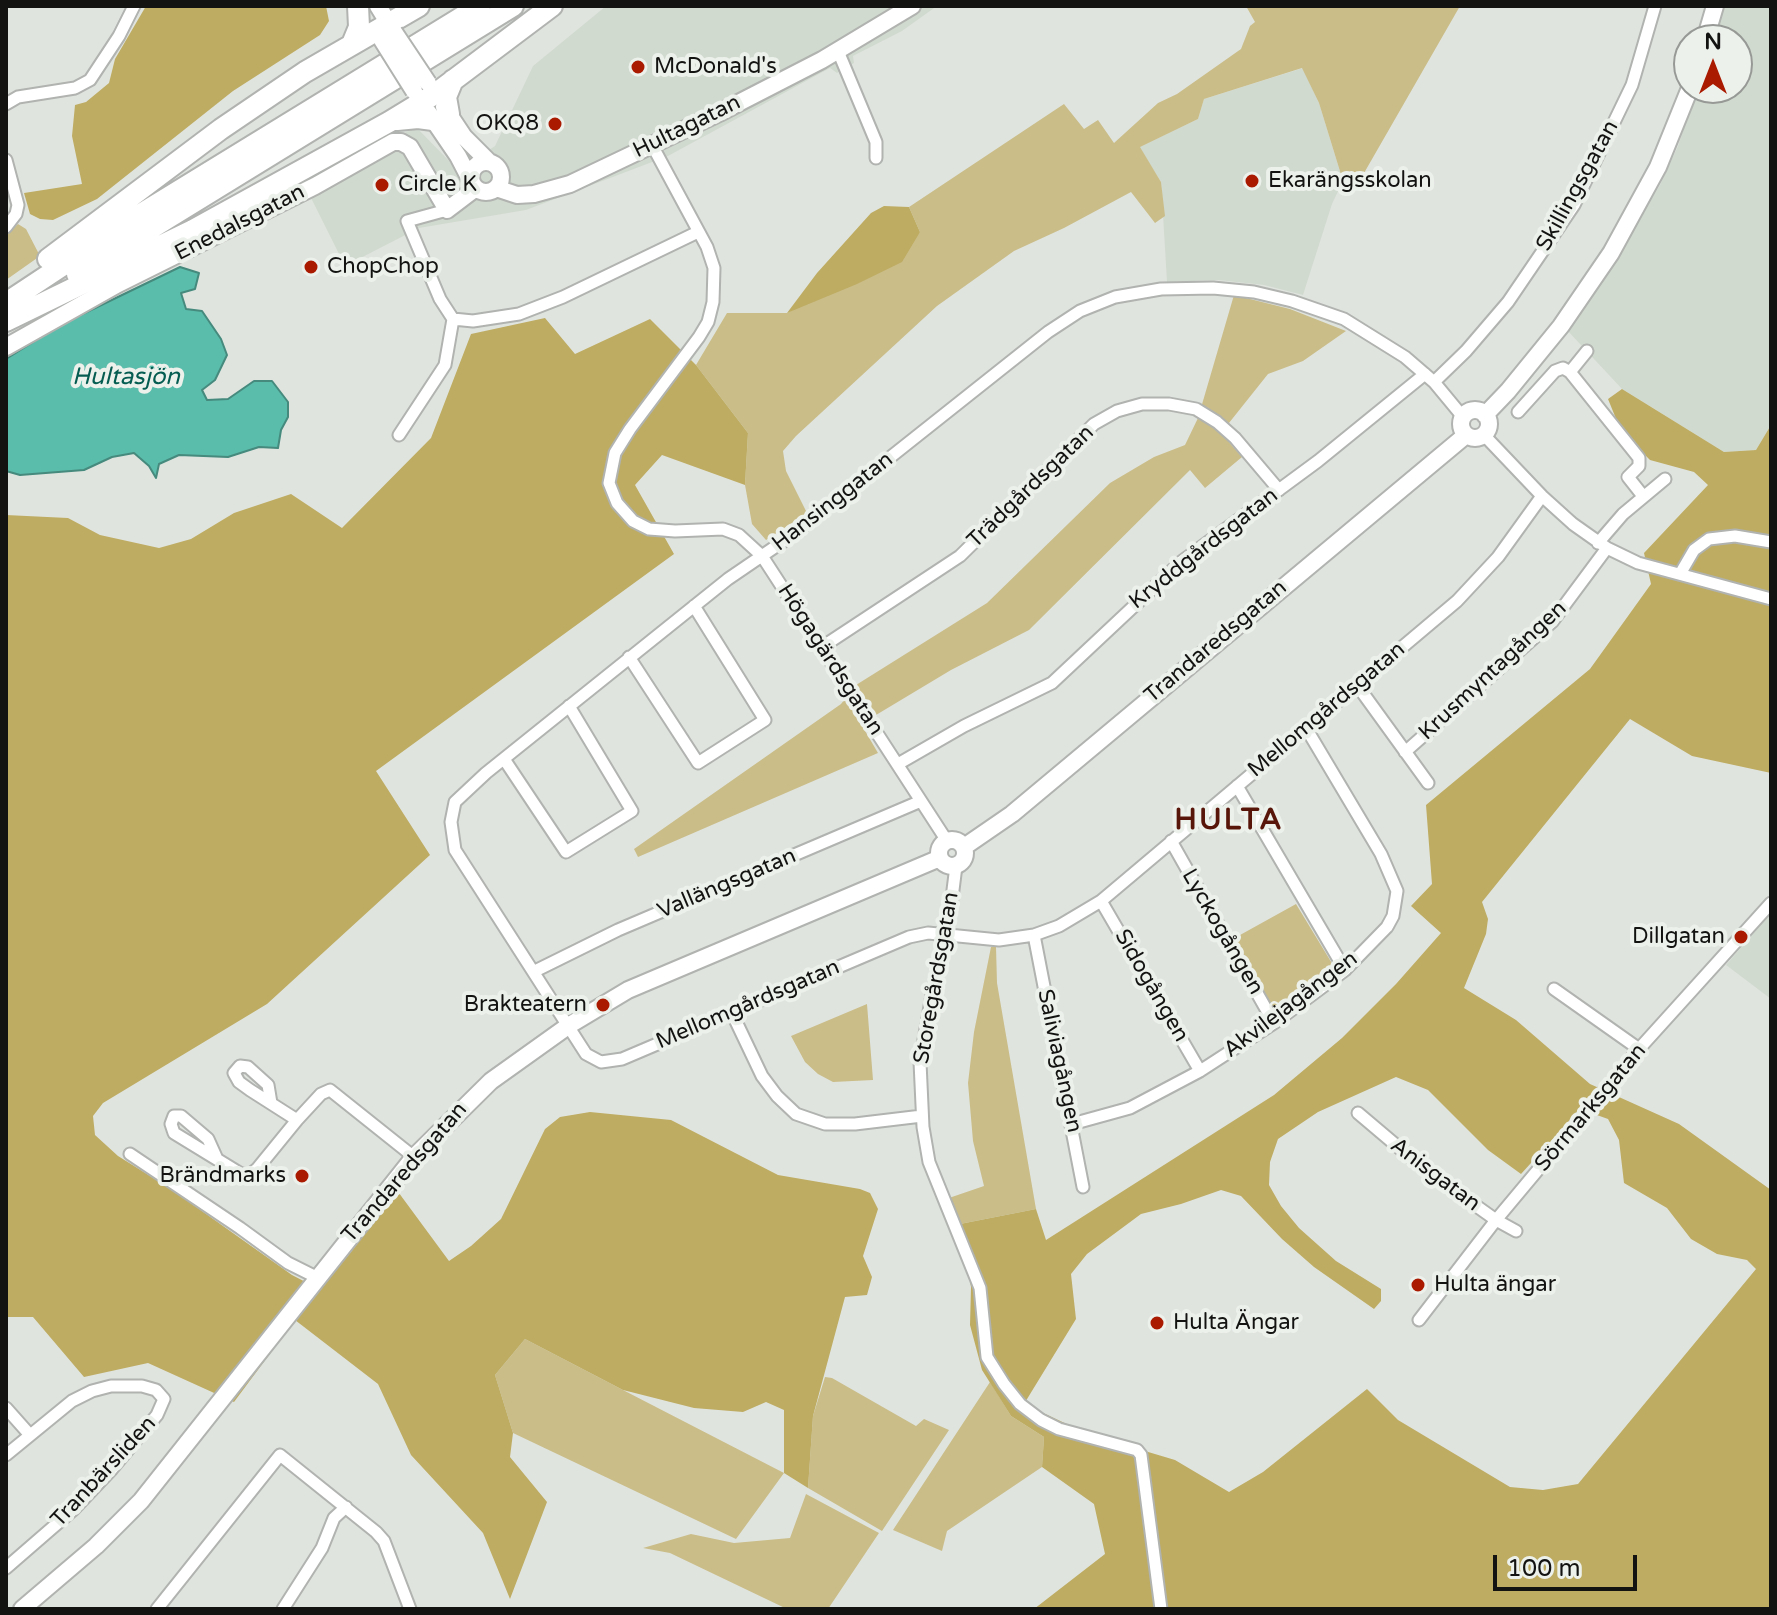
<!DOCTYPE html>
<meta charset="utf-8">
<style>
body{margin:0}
#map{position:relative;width:1777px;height:1615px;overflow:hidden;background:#e0e4df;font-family:"Varela Round",sans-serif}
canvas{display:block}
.frame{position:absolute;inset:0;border:8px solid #131412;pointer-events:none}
.north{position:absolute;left:1673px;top:24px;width:80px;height:80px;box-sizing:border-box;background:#edf1ec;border:2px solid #969995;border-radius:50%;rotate:0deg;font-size:22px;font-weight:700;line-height:32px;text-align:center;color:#131412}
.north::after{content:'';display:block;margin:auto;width:28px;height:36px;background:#a91a00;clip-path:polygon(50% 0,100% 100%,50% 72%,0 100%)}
.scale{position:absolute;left:1493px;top:1555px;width:144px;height:36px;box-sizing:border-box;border:4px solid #131412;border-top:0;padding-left:10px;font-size:24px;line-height:28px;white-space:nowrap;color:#131412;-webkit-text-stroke:6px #edf1ec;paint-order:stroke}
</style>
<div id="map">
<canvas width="1777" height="1615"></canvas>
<div class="frame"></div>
<div class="north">N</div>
<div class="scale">100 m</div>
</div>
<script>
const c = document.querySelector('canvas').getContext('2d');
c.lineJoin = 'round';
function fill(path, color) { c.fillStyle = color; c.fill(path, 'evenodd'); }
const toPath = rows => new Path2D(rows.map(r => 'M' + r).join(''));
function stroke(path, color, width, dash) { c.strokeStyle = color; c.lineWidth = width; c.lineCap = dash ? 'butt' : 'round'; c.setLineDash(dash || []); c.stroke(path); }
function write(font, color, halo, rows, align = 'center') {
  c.font = font + ' "Varela Round",sans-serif'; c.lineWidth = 8; c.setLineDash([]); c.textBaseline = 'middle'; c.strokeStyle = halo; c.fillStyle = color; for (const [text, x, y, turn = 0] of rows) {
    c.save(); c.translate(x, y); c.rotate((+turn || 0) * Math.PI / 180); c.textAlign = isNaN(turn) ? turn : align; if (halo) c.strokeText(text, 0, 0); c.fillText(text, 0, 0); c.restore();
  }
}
fill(toPath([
 [606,6,937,6,902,31,853,56,854,63,837,73,830,68,668,156,526,210,419,228,345,266,304,184,381,141,417,128,458,170,495,146,533,66],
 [1724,6,1771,6,1771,425,1756,450,1724,452,1622,389,1566,329,1593,295,1660,185,1678,146,1697,88,1737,88,1737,40,1713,40],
 [1303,68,1319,103,1343,181,1332,204,1303,295,1264,285,1218,280,1167,282,1161,182,1139,147,1198,119,1204,99],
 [1771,913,1771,999,1726,965]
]), '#d1dacf');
fill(toPath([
 [1246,6,1460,6,1356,187,1343,181,1319,103,1302,68,1204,99,1198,119,1140,147,1161,182,1165,216,1155,223,1131,192,1064,228,1014,251,937,306,796,436,783,451,786,471,807,513,766,540,752,524,745,485,748,433,696,365,727,313,787,313,920,232,909,207,1064,104,1084,129,1098,120,1114,143,1158,103,1177,94,1241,49,1250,26,1255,22],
 [18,224,26,229,40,256,6,280,6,234],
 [1234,295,1290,309,1346,331,1303,361,1268,374,1221,433,1242,457,1205,488,1190,470,1029,630,951,670,861,724,878,753,638,857,634,849,841,704,856,685,987,603,1110,483,1154,457,1185,445,1198,418],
 [1296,904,1333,965,1331,974,1274,1016,1231,940],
 [991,947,996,947,997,983,1036,1209,960,1224,949,1198,984,1186,973,1141,968,1083,974,1032],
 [867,1004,873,1080,833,1082,818,1074,805,1062,791,1036],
 [525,1339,623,1390,784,1473,736,1539,513,1433,495,1375],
 [825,1377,832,1378,916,1426,924,1419,949,1430,882,1531,808,1488,813,1416],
 [990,1382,1011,1416,1044,1437,1042,1467,947,1531,942,1551,893,1530],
 [806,1494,879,1533,828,1609,787,1609,670,1553,643,1548,691,1534,734,1543,790,1538]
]), '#cabd88');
fill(toPath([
 [146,6,326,6,329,21,320,35,233,91,97,199,53,220,40,219,30,214,24,193,82,184,72,136,75,105,86,102,109,83,115,59],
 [884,206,909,207,920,232,902,262,857,284,787,313,817,273,871,213],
 [545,318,575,354,650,319,696,365,748,433,745,485,662,455,635,485,674,554,376,771,430,855,267,1004,103,1103,93,1116,95,1135,118,1156,171,1189,292,1275,319,1289,351,1252,371,1219,396,1189,449,1261,471,1246,501,1219,545,1129,560,1117,590,1112,671,1120,778,1175,860,1189,870,1193,878,1209,863,1256,872,1277,867,1295,845,1297,813,1416,808,1488,784,1473,784,1410,766,1402,743,1412,694,1408,623,1390,525,1339,495,1375,513,1433,510,1457,547,1502,510,1599,483,1533,411,1455,378,1384,295,1320,234,1402,148,1363,84,1377,33,1317,6,1317,6,515,68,518,100,535,159,548,191,539,234,513,291,494,342,528,431,438,471,334],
 [1622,389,1724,452,1756,450,1771,425,1771,773,1692,756,1630,719,1482,902,1488,919,1486,934,1464,988,1516,1020,1590,1084,1679,1124,1771,1190,1771,1609,1034,1609,1105,1554,1094,1504,1042,1467,1044,1437,1011,1416,982,1370,970,1325,971,1287,960,1224,1036,1209,1046,1240,1274,1095,1342,1038,1396,984,1441,933,1411,906,1432,884,1426,805,1590,669,1651,584,1644,553,1708,485,1694,472,1650,460,1621,431,1608,399],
 [1396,1077,1428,1090,1488,1150,1521,1174,1580,1109,1608,1119,1619,1140,1624,1183,1667,1208,1691,1239,1717,1254,1747,1260,1756,1269,1578,1484,1543,1490,1510,1487,1398,1420,1367,1389,1263,1472,1229,1492,1175,1460,1088,1434,1024,1404,1076,1319,1071,1274,1087,1254,1141,1214,1181,1204,1221,1190,1241,1196,1282,1239,1314,1267,1374,1309,1381,1301,1381,1289,1336,1261,1299,1228,1281,1206,1269,1185,1270,1162,1278,1139,1318,1112]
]), '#beac62');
const water = toPath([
 [180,267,199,273,195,289,181,293,186,309,202,311,221,339,227,355,215,380,202,390,207,400,228,399,254,381,272,381,288,402,288,417,281,430,278,448,259,447,228,457,179,455,159,464,156,478,149,466,134,453,112,457,84,470,20,475,6,471,6,359,62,324,180,267]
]);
fill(water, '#5abcab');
stroke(water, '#458a7d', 2);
const street = toPath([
 [838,51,876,142,876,158],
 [6,104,18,97,75,88,90,80,119,36,134,6],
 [652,145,707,247,714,268,713,302,708,322,699,337,630,429,615,453,609,483,617,503,633,521,649,529,675,531,723,529,739,535,762,556,947,841],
 [6,160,18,205,16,214,6,227],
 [453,319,473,321,519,314,563,297,698,232],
 [1570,372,1639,458,1639,466,1628,477,1643,496],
 [1434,382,1466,351,1508,302,1574,205,1632,85,1655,6],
 [1518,412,1555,371,1563,368,1570,372,1587,351],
 [1463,417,1434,382,1405,357,1344,319,1292,301,1254,292,1213,288,1161,289,1115,297,1080,311,1048,332,791,536,728,579,486,773,455,802,451,822,455,850,586,1054,601,1062,622,1059,909,937,928,933,999,940,1034,935,1059,926,1101,901,1457,601,1498,557,1542,496],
 [399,435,445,365,453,319,440,299,407,221,447,210],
 [1484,435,1542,496,1573,524,1607,548,1638,563,1771,599],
 [1598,543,1623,514,1665,479],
 [1680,574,1694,550,1709,539,1735,536,1771,542],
 [822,647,960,556,1094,424,1117,411,1142,404,1169,404,1196,409,1217,422,1235,438,1279,490],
 [629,657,698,763,765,720,694,606],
 [1357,685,1428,783],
 [1405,752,1552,622,1607,548],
 [504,759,566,852,632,811,569,706],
 [898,764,964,726,1052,683,1181,562,1318,461,1425,374],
 [1237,786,1345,970],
 [1171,841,1274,1023],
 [956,866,950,914,932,995,920,1062,923,1127,929,1162,980,1288,987,1357,1004,1384,1020,1404,1041,1420,1059,1429,1137,1450,1141,1455,1161,1609],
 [1101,901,1200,1071],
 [1034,935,1083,1187],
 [535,971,618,930,921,801],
 [1554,989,1639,1049],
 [732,1013,762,1076,777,1096,796,1114,825,1124,855,1124,922,1116],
 [271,1103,268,1085,248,1067,240,1066,234,1073,239,1082,250,1090,297,1120],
 [1358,1113,1423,1168,1496,1220,1516,1231],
 [1072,1124,1130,1108,1200,1071,1274,1023,1345,970,1387,927,1393,916,1397,891,1381,854,1306,728],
 [130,1154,240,1228,288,1263,316,1277],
 [217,1159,208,1139,181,1116,174,1116,171,1124,174,1133,241,1174,250,1174,257,1169,297,1120,321,1094,330,1090,414,1157],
 [1419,1320,1496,1220,1639,1049,1771,903],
 [6,1408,30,1435],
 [6,1455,72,1401,92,1391,111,1386,142,1386,156,1390,164,1399,157,1415,112,1469,74,1509,6,1568],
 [157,1609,280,1455,376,1532,384,1541,410,1609],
 [283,1609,322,1548,334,1518,346,1507]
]);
const secondary = toPath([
 [378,6,394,32],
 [1705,40,1715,6],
 [444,107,464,137,488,161],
 [428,112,458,156,471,181],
 '471 177a15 15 0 1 1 30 0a15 15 0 1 1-30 0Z',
 [496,188,517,195,534,194,570,184,719,113,822,60,912,6],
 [6,347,118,284,315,186,393,142,401,142,410,147,447,210,476,188],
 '1461 424a14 14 0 1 1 28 0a14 14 0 1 1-28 0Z',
 [1485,415,1508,391,1561,326,1611,253,1658,167,1690,88],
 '939 853a13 13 0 1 1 26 0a13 13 0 1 1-26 0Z',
 [964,847,1012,814,1466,435],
 [22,1609,96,1546,141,1501,414,1157,491,1081,568,1026,628,990,940,858]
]);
const highway = toPath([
 [352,44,359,27,358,6],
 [449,114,446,97,453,80],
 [397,120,418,118,433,120],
 [48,259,221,129,305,72,419,6],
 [77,274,513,6],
 [6,303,136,217,480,6],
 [6,321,193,230,389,122,435,94,552,6]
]);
stroke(street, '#b0b3af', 15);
stroke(secondary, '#b0b3af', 20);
stroke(highway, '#b0b3af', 24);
stroke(street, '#fff', 11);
stroke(secondary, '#fff', 16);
stroke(highway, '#fff', 20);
const secondaryBridge = toPath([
 [394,32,428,83],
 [382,40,414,91]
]);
stroke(secondaryBridge, '#b0b3af', 20, []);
stroke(secondaryBridge, '#fff', 16);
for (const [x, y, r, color] of [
 [638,67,8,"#a91a00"],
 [555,124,8,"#a91a00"],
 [1252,181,8,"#a91a00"],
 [382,185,8,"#a91a00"],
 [311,267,8,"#a91a00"],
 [1741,937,8,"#a91a00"],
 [603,1005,8,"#a91a00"],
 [302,1176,8,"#a91a00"],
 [1418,1285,8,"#a91a00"],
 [1157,1323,8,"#a91a00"]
]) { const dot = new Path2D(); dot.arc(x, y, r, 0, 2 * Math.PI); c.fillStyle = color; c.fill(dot); stroke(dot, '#edf1ec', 3); }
write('22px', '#131412', '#edf1ec', [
 ["McDonald's",654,67],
 ["OKQ8",539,124,"right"],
 ["Ekarängsskolan",1268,181],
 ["Circle K",398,185],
 ["ChopChop",327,267],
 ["Dillgatan",1725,937,"right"],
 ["Brakteatern",587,1005,"right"],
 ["Brändmarks",286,1176,"right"],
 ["Hulta ängar",1434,1285],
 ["Hulta Ängar",1173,1323]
], 'left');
write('22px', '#131412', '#edf1ec', [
 ["Hultagatan",687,127,-26],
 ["Skillingsgatan",1578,186,-61],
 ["Enedalsgatan",240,223,-27],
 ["Trädgårdsgatan",1031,487,-44],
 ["Hansinggatan",833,502,-38],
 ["Kryddgårdsgatan",1204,549,-38],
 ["Trandaredsgatan",1216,642,-40],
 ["Högagärdsgatan",830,660,57],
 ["Krusmyntagången",1493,671,-43],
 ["Mellomgårdsgatan",1327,710,-40],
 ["Vallängsgatan",727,884,-23],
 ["Lyckogången",1222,932,60],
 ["Storegårdsgatan",937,978,-80],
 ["Sidogången",1151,986,60],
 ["Mellomgårdsgatan",748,1005,-23],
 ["Akvilejagången",1291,1005,-37],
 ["Saliviagången",1059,1061,78],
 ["Sörmarksgatan",1591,1108,-50],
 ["Trandaredsgatan",405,1173,-49],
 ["Anisgatan",1435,1175,37],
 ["Tranbärsliden",104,1472,-47]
]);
write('italic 24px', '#055c51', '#edf1ec', [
 ["Hultasjön",126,378]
]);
c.letterSpacing = '2px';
write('bold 30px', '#58150a', '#edf1ec', [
 ["HULTA",1229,821]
]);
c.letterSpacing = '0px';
</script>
